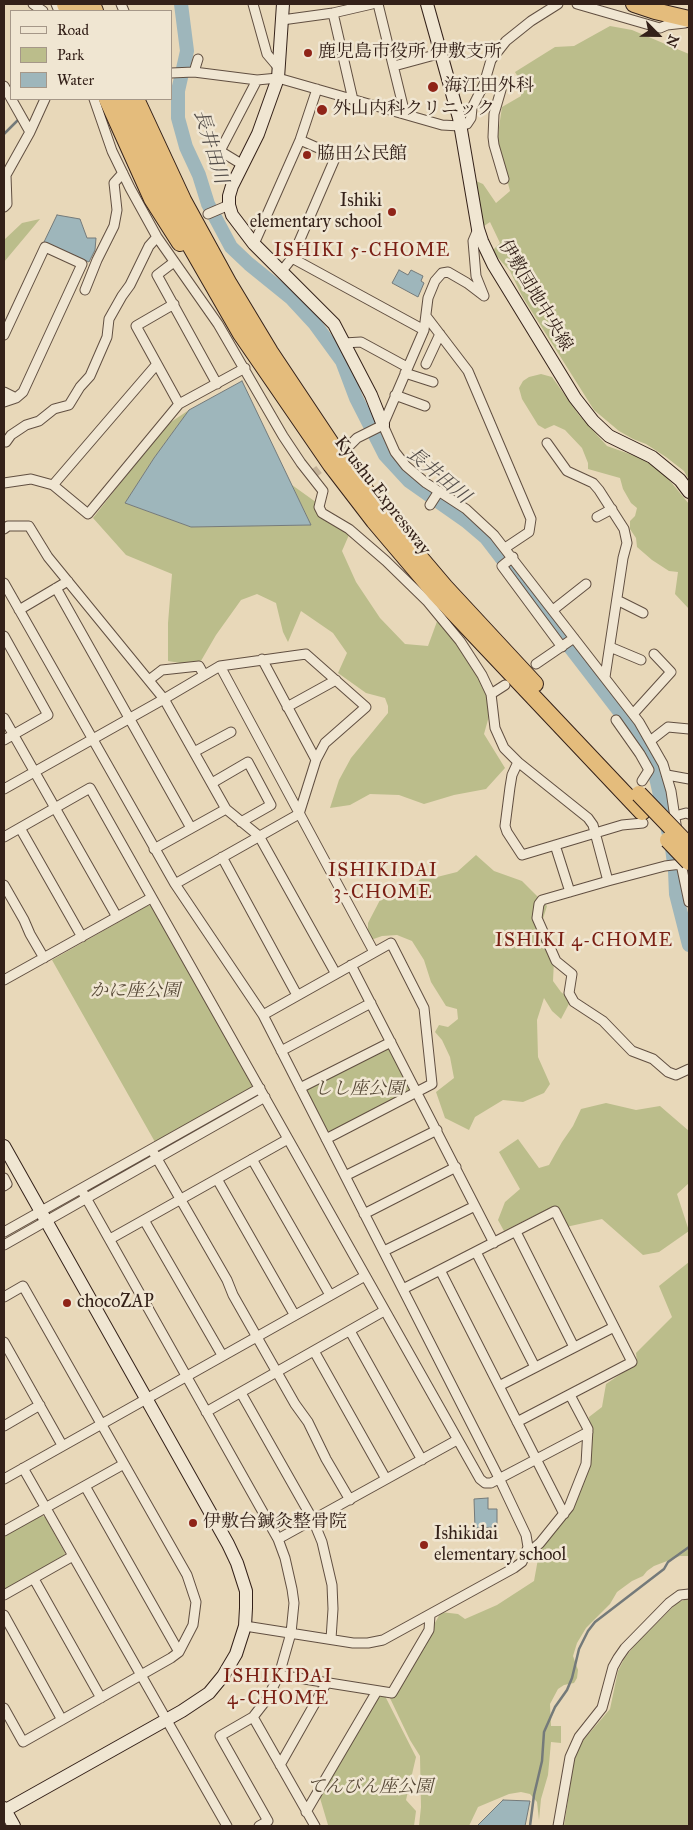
<!DOCTYPE html>
<meta charset="utf-8">
<style>
body{margin:0}
#map{position:relative;width:693px;height:1830px;overflow:hidden;background:#e8d8b9;font-family:"IM FELL Great Primer",serif}
canvas{display:block}
.frame{position:absolute;inset:0;border:5px solid #342119;pointer-events:none}
.legend{position:absolute;left:10px;top:10px;width:162px;height:90px;box-sizing:border-box;background:#f0e6d2;border:1px solid #a59788;margin:0;padding:6px 9px;list-style:none;font-size:15px;color:#342119}
.legend li{display:flex;align-items:center;gap:10px;height:25px}
.legend b{width:25px;border:1px solid #a59788}
.north{position:absolute;left:633px;top:10px;width:50px;height:50px;-webkit-text-stroke:4px #f0e6d2;paint-order:stroke;rotate:113deg;font-size:14px;font-weight:700;line-height:20px;text-align:center;color:#342119}
.north::after{content:'';display:block;margin:auto;width:18px;height:22px;background:#342119;clip-path:polygon(50% 0,100% 100%,50% 72%,0 100%)}
</style>
<div id="map">
<canvas width="693" height="1830"></canvas>
<div class="frame"></div>
<ul class="legend">
<li><b style="height:6px;background:#f0e6d2"></b>Road</li>
<li><b style="height:14px;background:#bbbd8b"></b>Park</li>
<li><b style="height:14px;background:#9eb6bb"></b>Water</li>
</ul>
<div class="north">N</div>
</div>
<script>
const c = document.querySelector('canvas').getContext('2d');
c.lineJoin = 'round';
function fill(path, color) { c.fillStyle = color; c.fill(path, 'evenodd'); }
const toPath = rows => new Path2D(rows.map(r => 'M' + r).join(''));
function stroke(path, color, width, dash) { c.strokeStyle = color; c.lineWidth = width; c.lineCap = dash ? 'butt' : 'round'; c.setLineDash(dash || []); c.stroke(path); }
function write(font, color, halo, rows, align = 'center') {
  c.font = font + ' "IM FELL Great Primer","Noto Serif JP",serif'; c.lineWidth = 5; c.setLineDash([]); c.textBaseline = 'middle'; c.strokeStyle = halo; c.fillStyle = color; for (const [text, x, y, turn = 0] of rows) {
    c.save(); c.translate(x, y); c.rotate((+turn || 0) * Math.PI / 180); c.textAlign = isNaN(turn) ? turn : align; if (halo) c.strokeText(text, 0, 0); c.fillText(text, 0, 0); c.restore();
  }
}
fill(toPath([
 [610,26,632,30,689,54,689,480,684,471,666,457,646,444,633,439,619,431,594,410,522,296,510,271,492,251,500,243,490,222,484,226,479,208,476,181,483,184,496,203,510,191,497,141,502,107,521,96,521,82,515,72,555,47,574,46],
 [40,219,4,262,4,240,22,223],
 [541,374,552,377,579,415,607,446,641,458,659,470,671,482,689,504,689,609,675,594,678,572,669,571,652,560,637,547,636,538,630,529,630,521,635,516,637,508,631,503,623,489,620,478,588,469,588,463,582,448,565,430,554,425,545,429,538,425,522,399,519,388,523,381,529,377],
 [189,410,154,458,125,503,191,527,311,525,292,485,352,528,342,551,356,582,380,618,405,644,428,646,439,616,479,675,491,709,484,734,505,768,486,789,454,795,424,804,399,795,370,794,350,805,330,808,339,780,351,758,388,713,388,706,385,698,366,693,338,673,347,653,333,633,301,611,288,642,283,632,276,603,257,594,241,600,216,635,198,666,168,661,168,623,172,574,126,555,93,518,165,426],
 [476,855,494,871,522,881,547,906,541,925,554,960,553,981,561,992,571,1000,561,1019,552,1011,544,998,537,1020,538,1057,550,1084,544,1093,523,1102,503,1100,475,1117,469,1130,445,1118,436,1092,454,1078,450,1057,442,1040,435,1032,439,1025,448,1027,458,1019,457,1009,446,1006,431,982,424,960,412,941,397,935,382,936,368,941,368,923,380,900,405,893,422,878,433,878,457,872],
 [151,905,253,1085,250,1089,155,1142,52,960,147,906],
 [387,1048,391,1049,410,1088,408,1092,331,1132,327,1130,307,1091,309,1087],
 [606,1103,636,1110,660,1106,689,1131,689,1183,677,1194,689,1231,659,1252,643,1255,602,1219,566,1227,554,1206,504,1231,498,1220,505,1202,520,1189,499,1152,518,1139,539,1168,549,1165,562,1142,573,1126,581,1109],
 [689,1262,689,1556,680,1556,654,1566,647,1571,643,1576,632,1581,617,1592,610,1604,586,1628,577,1643,573,1656,578,1670,577,1678,574,1683,564,1685,558,1689,550,1704,551,1726,561,1726,561,1743,551,1742,548,1775,541,1799,539,1820,537,1802,530,1794,521,1792,509,1794,478,1807,469,1826,419,1826,421,1807,420,1756,410,1740,388,1694,405,1677,441,1612,458,1614,465,1619,497,1605,534,1581,538,1559,534,1555,558,1526,574,1497,591,1436,589,1417,602,1407,606,1384,637,1363,636,1353,672,1317,659,1286],
 [40,1515,45,1517,65,1553,64,1557,4,1591,4,1535],
 [689,1598,689,1826,564,1826,574,1761,581,1743,610,1709,618,1671,624,1659,634,1646,677,1603],
 [385,1696,416,1757,406,1800,416,1811,414,1826,330,1826,328,1825,320,1798,377,1697]
]), '#bbbd8b');
const water = toPath([
 [57,215,80,219,87,238,96,238,95,250,89,262,44,242,57,215],
 [399,270,408,275,411,270,423,276,421,281,424,283,418,297,392,283,399,270],
 [242,381,311,525,191,527,125,503,154,458,189,410,242,381],
 [488,1498,488,1509,497,1509,497,1527,475,1528,474,1499,488,1498],
 [503,1800,530,1801,525,1826,477,1826,503,1800]
]);
fill(water, '#9eb6bb');
stroke(water, '#747a7a', 1);
stroke(toPath([
 [4,134,18,120],
 [530,1826,534,1795,542,1761,544,1732,555,1707,567,1690,572,1678,579,1649,588,1631,595,1622,664,1569,668,1562,689,1547]
]), '#747a7a', 2.5);
stroke(toPath([
 [181,4,187,51,178,91,178,118,186,147,199,175,208,204,231,247,249,264,291,298,315,324,342,361,356,398,385,455,409,481,466,521,486,538,626,720,650,756,657,782,672,848,675,871,676,894,689,945]
]), '#9eb6bb', 14);
stroke(toPath([
 [312,475,350,445]
]), '#c4b399', 9, [9, 4.5]);
const street = toPath([
 [33,4,43,11],
 [56,4,59,11],
 [121,4,124,11],
 [253,4,267,54,278,67],
 [378,4,405,114],
 [577,4,660,28,667,25,685,23],
 [333,13,353,100],
 [282,20,333,13,372,4],
 [394,66,442,53],
 [194,72,198,59],
 [171,73,194,72,257,80,278,78,442,125,460,126,467,124,471,118,472,108,484,84,491,60,506,41,531,21,558,4],
 [484,84,501,90,494,114,493,137,494,145,504,179],
 [4,86,30,132],
 [94,99,112,151,130,188,157,237,218,324,283,436,301,463,323,491,319,507,322,513,349,529,386,561,427,601,460,641,482,675,491,694,495,728,504,748,518,762,588,818,593,825,608,881,665,866,681,864],
 [243,165,220,151,257,80],
 [4,207,7,204,6,175,30,132,45,99],
 [208,214,229,205],
 [478,229,473,241,476,276,484,296],
 [254,244,300,140,317,89],
 [292,258,424,330],
 [174,262,157,275,217,384],
 [281,272,292,258,336,156,300,140],
 [85,290,97,260,114,226,117,210,114,183,123,173],
 [174,304,136,326,179,404],
 [426,316,468,371,531,519,529,532,505,548],
 [4,335,45,247,82,264,23,392,16,398,4,392],
 [344,343,361,342,407,367],
 [426,364,440,334],
 [405,373,433,382],
 [395,395,425,406],
 [4,402,16,398],
 [383,425,395,452,406,466,426,483,466,509,494,535,639,722,663,764,671,791,677,831],
 [6,442,11,435,26,425,39,421,54,409,69,405,80,387,90,376,107,337,109,319,122,296,130,285,149,246,157,237],
 [547,443,567,471,593,483,599,490,624,529,627,543,623,558,605,677],
 [350,445,357,438,383,425,424,330,428,298,435,281,442,273,448,272,467,283,484,296],
 [4,483,31,479,53,485,88,514,179,404,245,368],
 [53,485,157,364],
 [430,505,439,491],
 [597,517,612,509],
 [4,529,8,526,29,526,48,557,164,699,226,809,259,836,336,974],
 [513,557,502,566,562,647],
 [4,583,175,884,263,1015,499,1478,526,1535,528,1547,525,1555,522,1562,514,1568,383,1640,368,1643,353,1643,245,1626],
 [56,588,191,828],
 [617,600,643,613],
 [19,610,68,581],
 [553,610,586,584],
 [4,636,48,715,4,740],
 [610,647,641,660],
 [262,659,316,760],
 [536,664,574,638],
 [220,666,374,952],
 [149,680,162,670,199,666,204,675],
 [491,694,505,685],
 [287,707,336,680],
 [633,714,671,672,654,654],
 [4,718,117,917],
 [616,720,640,754,649,770],
 [650,741,668,727,689,729],
 [194,752,231,732],
 [518,762,512,775,510,787,505,826,507,832,522,855,622,825,643,823],
 [667,775,689,779],
 [642,781,649,770],
 [212,783,248,762,271,805,241,822],
 [4,789,164,699,220,666,306,654,366,707,325,743,316,760,299,814,175,884],
 [675,816,686,813,689,814],
 [20,828,82,937],
 [4,837,90,788,480,1479,485,1483,491,1483,588,1432],
 [555,845,570,892],
 [154,849,226,809],
 [222,857,297,995],
 [680,859,689,902],
 [608,881,542,900,539,904,537,918,556,961,572,974,569,993,574,1002,603,1021,632,1051,653,1059,668,1072,676,1075,689,1069],
 [4,885,24,920,30,934,44,958],
 [351,965,494,1243],
 [4,980,151,898],
 [263,1015,391,943,424,1008,432,1084,326,1139],
 [281,1051,371,1003],
 [300,1088,391,1042],
 [152,1150,227,1280,233,1295,295,1404,308,1422,326,1459,350,1500],
 [252,1159,330,1295],
 [345,1176,437,1130],
 [4,1178,7,1184,4,1186],
 [217,1179,294,1314],
 [81,1189,278,1539,285,1558,292,1589,294,1603,291,1633,279,1675,267,1699,253,1717,220,1736,268,1821,259,1826],
 [364,1214,456,1167],
 [144,1220,222,1355],
 [4,1232,260,1088],
 [516,1232,574,1347],
 [110,1239,288,1139],
 [4,1245,265,1097],
 [384,1251,475,1206],
 [476,1252,535,1367],
 [440,1270,564,1514],
 [403,1289,555,1211,632,1362,517,1422],
 [4,1297,23,1286,187,1575,196,1602,193,1625,179,1652,171,1658,23,1742,4,1708],
 [350,1331,422,1460],
 [4,1342,62,1445],
 [314,1351,386,1479],
 [499,1386,614,1327],
 [241,1393,313,1520,322,1542,332,1585,333,1609,331,1639],
 [206,1412,384,1311],
 [4,1426,40,1405],
 [23,1468,227,1826],
 [4,1479,365,1276],
 [85,1486,179,1652],
 [4,1531,124,1464],
 [278,1539,457,1440],
 [526,1555,540,1543,569,1507,586,1464,588,1429,570,1395],
 [34,1579,101,1698],
 [4,1595,73,1556],
 [4,1615,62,1720],
 [279,1675,392,1693,429,1630,430,1615],
 [253,1717,315,1826],
 [280,1765,327,1682],
 [306,1812,377,1691],
 [558,1826,570,1757,579,1737,602,1708,613,1667,618,1658,625,1648,669,1603,680,1595,689,1594]
]);
const secondary = toPath([
 [283,4,278,78,258,134,232,186,229,196,229,205,232,215,254,244,334,324,371,395,383,425],
 [427,4,459,118,478,229,482,241,493,264,575,398,593,421,609,436,652,457,680,480,689,492],
 [4,1146,228,1544,237,1563,246,1591,246,1608,245,1626,236,1654,223,1676,209,1693,182,1711,4,1811],
 [4,1808,14,1826]
]);
const highway = toPath([
 [65,4,68,11],
 [79,4,82,11],
 [92,4,95,11],
 [634,4,655,11,689,19],
 [107,99,152,199,180,243],
 [121,99,191,247,241,334,331,465,374,521,436,594,642,812],
 [136,99,183,200,229,284,270,352,332,445,383,514,445,587,535,684]
]);
stroke(street, '#614f41', 11);
stroke(secondary, '#342119', 14);
stroke(highway, '#342119', 18);
stroke(street, '#f0e6d2', 9);
stroke(secondary, '#f0e6d2', 12);
stroke(highway, '#e4bc7c', 16);
const highwayBridge = toPath([
 [639,794,689,846],
 [668,840,689,862]
]);
stroke(highwayBridge, '#342119', 18, []);
stroke(highwayBridge, '#e4bc7c', 16);
for (const [x, y, r, color] of [
 [308,53,5,"#8f2418"],
 [433,87,6,"#8f2418"],
 [322,110,6,"#8f2418"],
 [307,155,5,"#8f2418"],
 [392,212,5,"#8f2418"],
 [67,1303,5,"#8f2418"],
 [193,1523,5,"#8f2418"],
 [424,1545,5,"#8f2418"]
]) { const dot = new Path2D(); dot.arc(x, y, r, 0, 2 * Math.PI); c.fillStyle = color; c.fill(dot); stroke(dot, '#f0e6d2', 2); }
write('18px', '#342119', '#f0e6d2', [
 ["鹿児島市役所 伊敷支所",318,53],
 ["海江田外科",444,87],
 ["外山内科クリニック",333,110],
 ["脇田公民館",317,155],
 ["Ishiki",382,202,"right"],
 ["elementary school",382,223,"right"],
 ["chocoZAP",77,1303],
 ["伊敷台鍼灸整骨院",203,1523],
 ["Ishikidai",434,1535],
 ["elementary school",434,1556]
], 'left');
write('18px', '#342119', '#f0e6d2', [
 ["伊敷団地中央線",535,296,59],
 ["Kyushu Expressway",382,496,52]
]);
write('italic 18px', '#564836', '#f0e6d2', [
 ["かに座公園",135,992],
 ["しし座公園",359,1090],
 ["てんびん座公園",370,1788]
]);
write('italic 19px', '#544e4a', '#f0e6d2', [
 ["長井田川",210,147,73],
 ["長井田川",438,476,40]
]);
c.letterSpacing = '1px';
write('19px', '#7a1f14', '#f0e6d2', [
 ["ISHIKI 5-CHOME",362,251],
 ["ISHIKIDAI",383,871],
 ["3-CHOME",383,893],
 ["ISHIKI 4-CHOME",584,941],
 ["ISHIKIDAI",278,1677],
 ["4-CHOME",278,1699]
]);
c.letterSpacing = '0px';
</script>
